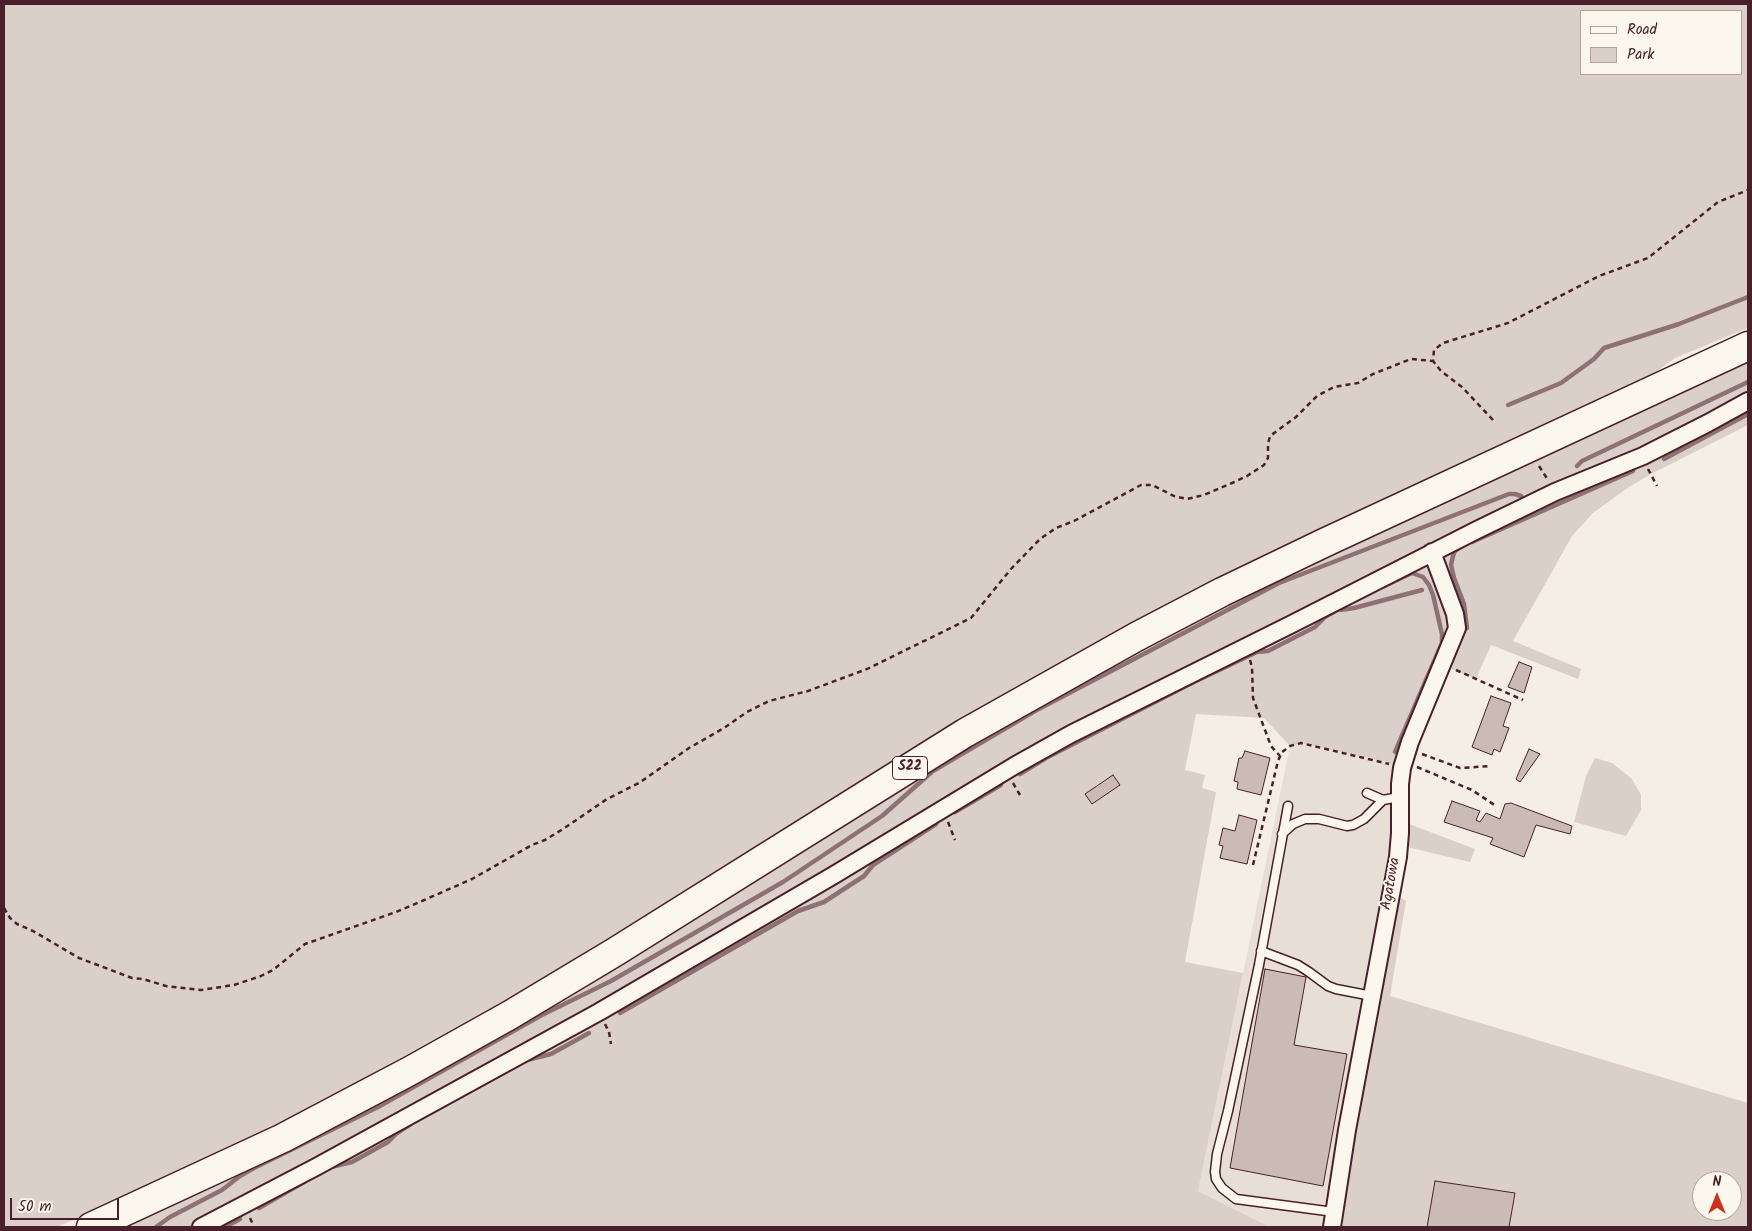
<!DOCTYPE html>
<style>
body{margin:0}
#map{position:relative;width:1752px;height:1231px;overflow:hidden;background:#f4eee4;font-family:Kalam,sans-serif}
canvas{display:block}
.frame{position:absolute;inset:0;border:5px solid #4a1f2b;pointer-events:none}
.legend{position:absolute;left:1580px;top:10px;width:162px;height:65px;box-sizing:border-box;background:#fbf7ec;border:1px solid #b4a19f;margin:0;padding:6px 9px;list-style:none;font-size:15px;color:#4a1f2b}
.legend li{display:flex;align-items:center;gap:10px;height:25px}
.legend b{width:25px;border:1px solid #b4a19f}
.north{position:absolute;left:1692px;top:1171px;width:50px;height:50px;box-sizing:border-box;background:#fbf7ec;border:1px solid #b4a19f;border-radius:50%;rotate:0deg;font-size:14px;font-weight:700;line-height:20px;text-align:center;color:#4a1f2b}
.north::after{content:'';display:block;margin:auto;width:18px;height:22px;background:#c8321e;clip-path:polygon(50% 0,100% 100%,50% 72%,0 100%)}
.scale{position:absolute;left:10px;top:1198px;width:109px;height:22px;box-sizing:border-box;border:2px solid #4a1f2b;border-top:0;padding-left:6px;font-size:15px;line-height:18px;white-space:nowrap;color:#4a1f2b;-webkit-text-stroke:4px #fbf7ec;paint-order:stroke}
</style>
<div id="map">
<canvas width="1752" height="1231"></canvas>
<div class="frame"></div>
<ul class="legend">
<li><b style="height:6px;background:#fbf7ec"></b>Road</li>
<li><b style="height:14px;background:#dbd0c9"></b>Park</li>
</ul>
<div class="north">N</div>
<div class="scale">50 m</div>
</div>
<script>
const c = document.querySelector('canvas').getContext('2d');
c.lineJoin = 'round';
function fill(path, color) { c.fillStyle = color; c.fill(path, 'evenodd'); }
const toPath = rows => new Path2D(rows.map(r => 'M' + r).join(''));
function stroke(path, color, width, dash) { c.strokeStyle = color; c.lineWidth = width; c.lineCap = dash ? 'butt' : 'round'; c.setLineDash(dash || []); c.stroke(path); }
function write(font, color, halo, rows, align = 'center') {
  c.font = font + ' Kalam,sans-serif'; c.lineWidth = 4; c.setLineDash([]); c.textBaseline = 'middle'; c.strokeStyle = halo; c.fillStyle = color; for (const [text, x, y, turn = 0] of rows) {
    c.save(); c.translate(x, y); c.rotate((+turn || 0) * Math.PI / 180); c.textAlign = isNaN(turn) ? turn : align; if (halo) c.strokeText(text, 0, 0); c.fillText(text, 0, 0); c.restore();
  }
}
fill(toPath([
 [1298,743,1385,762,1402,768,1399,803,1332,1227,1270,1227,1198,1191,1290,746]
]), '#e7dfd6');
fill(toPath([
 [4,4,1748,4,1748,328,1675,358,1643,381,982,710,521,991,281,1124,166,1179,57,1227,4,1227],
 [1581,11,1741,11,1741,74,1581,74],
 [1748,358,1748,425,1651,474,1629,487,1593,513,1572,536,1513,641,1581,669,1578,679,1491,645,1476,679,1442,665,1402,768,1385,762,1301,743,1290,746,1264,718,1196,714,1185,770,1205,775,1202,788,1216,792,1185,962,1243,973,1198,1191,1270,1227,115,1227,1203,614],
 [1595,758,1612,763,1632,779,1641,795,1641,810,1626,836,1574,822,1586,776],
 [1400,822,1409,824,1475,849,1470,862,1407,847,1398,896,1406,901,1390,996,1748,1103,1748,1227,1332,1227],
 [1702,1181,1732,1181,1732,1211,1702,1211]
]), '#dbd0c9');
stroke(toPath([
 [1508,405,1561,383,1594,359,1604,348,1679,324,1748,297],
 [1664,459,1748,414],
 [1577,466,1582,461,1748,382],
 [1472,542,1633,471],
 [1462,546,1455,551,1453,556,1451,565,1454,578,1464,604,1467,628],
 [1382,587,1412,573,1423,577,1429,585,1433,595,1442,634,1442,643,1395,752],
 [1341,610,1354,608,1422,590],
 [1020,774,1046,758,1194,682,1257,652,1268,651,1315,627,1325,617,1344,606],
 [955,812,1001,785],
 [620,1013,798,911,824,902,864,876,873,865,936,824],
 [527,1060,551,1054,589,1033],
 [331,1167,352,1162,388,1142,396,1134,411,1124],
 [259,1208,304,1182],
 [156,1227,170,1217,222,1190,240,1176,256,1167,378,1107,542,1015,611,981,783,882,882,816,933,771,1035,711,1279,583,1509,494,1515,494,1521,496],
 [225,1227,240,1219]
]), '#8d7174', 4.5);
const building = toPath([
 [1519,662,1532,667,1524,693,1508,687,1519,662],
 [1491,696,1511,703,1503,726,1509,728,1500,752,1494,749,1492,755,1472,747,1491,696],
 [1529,749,1540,754,1520,782,1516,779,1529,749],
 [1245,751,1270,758,1261,795,1237,789,1238,782,1234,781,1239,758,1242,758,1245,751],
 [1113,775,1120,785,1092,804,1085,794,1113,775],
 [1452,801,1480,811,1476,820,1480,822,1486,813,1500,819,1505,804,1511,803,1572,826,1570,834,1536,825,1524,857,1490,844,1493,838,1444,822,1452,801],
 [1239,815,1257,820,1247,864,1220,858,1223,846,1219,845,1223,828,1235,831,1239,815],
 [1265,969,1306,977,1294,1045,1347,1054,1323,1186,1230,1168,1265,969],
 [1435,1181,1515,1193,1509,1227,1427,1227,1435,1181]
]);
fill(building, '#cabbb6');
stroke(building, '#4a1f2b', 1);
const lane = toPath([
 [1367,793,1383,800],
 [1288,806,1259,965,1228,1111,1217,1154,1215,1172,1216,1179,1222,1188,1236,1199,1334,1212],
 [1282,834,1293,824,1305,819,1319,819,1347,826,1353,825,1364,819,1383,800,1399,797],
 [1261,951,1298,965,1309,972,1328,986,1336,989,1372,996]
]);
const street = toPath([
 [201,1227,316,1167,599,1012,834,875,1014,766,1071,734,1290,625,1477,530,1555,492,1643,456,1708,423,1748,401],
 [1332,1227,1347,1130,1398,857,1400,833,1400,784,1402,768,1410,742,1457,628,1455,614,1432,552]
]);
const highway = toPath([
 [91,1227,283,1138,408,1072,510,1015,615,952,965,733,1136,637,1222,592,1326,542,1748,346]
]);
stroke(lane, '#4a1f2b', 11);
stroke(street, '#4a1f2b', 20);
stroke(highway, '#4a1f2b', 31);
stroke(toPath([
 [1493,420,1462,387,1441,371,1433,361,1434,350,1443,343,1508,323,1599,276,1648,258,1718,202,1748,190],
 [1539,466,1548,480],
 [1648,469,1657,486],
 [1250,660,1252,667,1253,698,1271,746,1280,756],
 [1456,670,1523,700],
 [1422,754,1460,768,1491,766],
 [1417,767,1472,790,1496,806],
 [1013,783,1020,795],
 [948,822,955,840],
 [1253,865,1278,761,1282,752,1290,746,1301,743,1389,764],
 [4,908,10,918,17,924,33,931,79,958,132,978,143,979,166,986,201,990,234,985,261,976,273,970,305,944,396,912,422,901,472,879,532,845,545,840,563,829,607,799,639,783,689,748,724,728,747,712,769,701,808,691,867,669,971,618,1011,569,1040,539,1056,528,1074,521,1141,485,1152,485,1174,496,1187,499,1204,495,1232,483,1247,476,1264,465,1268,458,1268,444,1270,436,1296,417,1317,396,1334,387,1358,383,1373,374,1411,359,1433,361],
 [605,1024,609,1032,611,1044],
 [250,1218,254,1227]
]), '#4a1f2b', 2.5, [5, 4]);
stroke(lane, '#fbf7ec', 8);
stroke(street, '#fbf7ec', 16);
stroke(highway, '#fbf7ec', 28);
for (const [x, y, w] of [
 [910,768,35]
]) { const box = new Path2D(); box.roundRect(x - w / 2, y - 11.5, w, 23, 4); c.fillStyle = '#fbf7ec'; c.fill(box); stroke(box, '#4a1f2b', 1); }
write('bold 14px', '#4a1f2b', null, [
 ["S22",910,768]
]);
write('15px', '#4a1f2b', '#fbf7ec', [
 ["Agatowa",1392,884,-80]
]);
</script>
